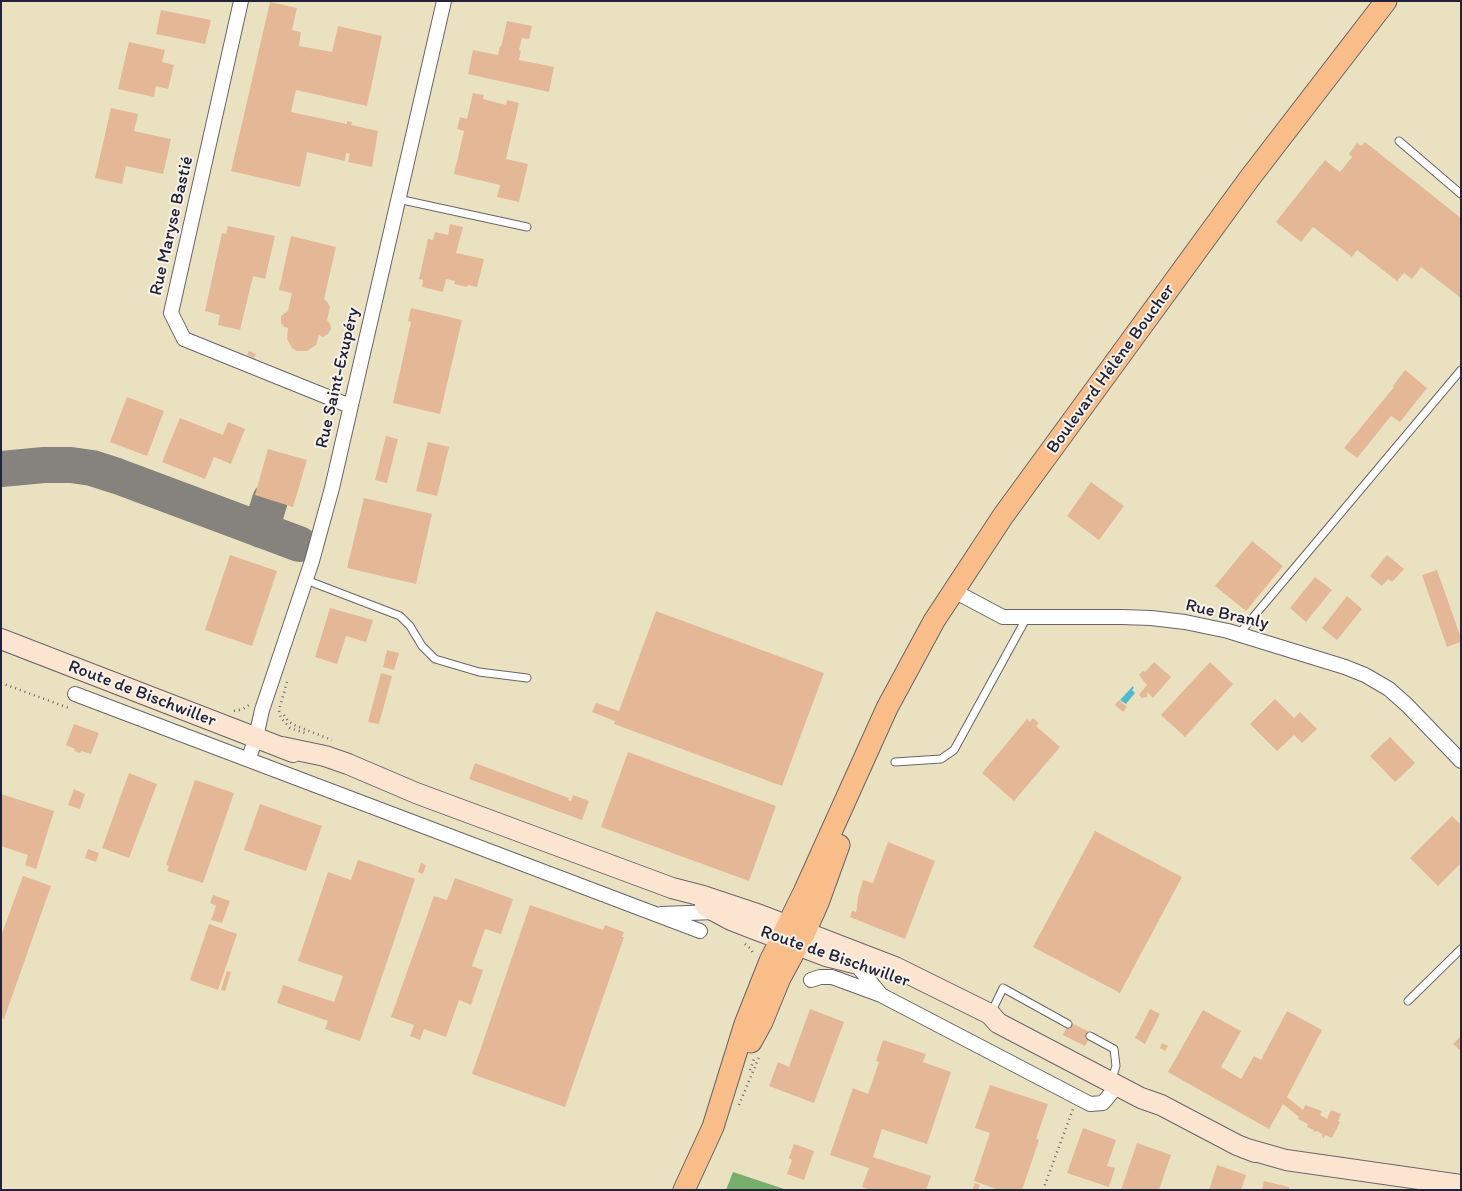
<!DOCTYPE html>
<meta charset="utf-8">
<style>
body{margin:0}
#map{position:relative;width:1462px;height:1191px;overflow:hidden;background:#eae1c0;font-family:Itim,sans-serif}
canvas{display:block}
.frame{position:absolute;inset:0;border:2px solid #22223b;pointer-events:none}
</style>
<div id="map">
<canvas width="1462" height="1191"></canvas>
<div class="frame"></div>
</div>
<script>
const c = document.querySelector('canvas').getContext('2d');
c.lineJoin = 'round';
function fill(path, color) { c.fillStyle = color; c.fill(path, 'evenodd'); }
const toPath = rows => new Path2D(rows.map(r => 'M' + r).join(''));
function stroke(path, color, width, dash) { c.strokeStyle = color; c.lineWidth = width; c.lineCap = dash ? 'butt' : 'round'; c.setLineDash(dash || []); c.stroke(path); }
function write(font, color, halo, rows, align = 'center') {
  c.font = font + ' Itim,sans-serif'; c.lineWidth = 4; c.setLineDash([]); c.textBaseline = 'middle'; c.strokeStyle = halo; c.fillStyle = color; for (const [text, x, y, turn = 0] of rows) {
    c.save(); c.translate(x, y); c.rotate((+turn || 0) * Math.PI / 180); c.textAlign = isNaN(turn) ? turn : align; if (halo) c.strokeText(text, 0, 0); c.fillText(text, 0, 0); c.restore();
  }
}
fill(toPath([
 [733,1172,787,1190,726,1190]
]), '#78ae6c');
fill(toPath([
 [1133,686,1134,688,1132,690,1135,693,1126,704,1120,700]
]), '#50bacd');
stroke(toPath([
 [1,469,44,465,71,465,92,468,117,476,299,544],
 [261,530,270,500]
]), '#86827e', 36);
fill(toPath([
 [270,2,297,8,292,30,301,32,299,46,332,52,338,26,382,36,367,106,296,90,291,112,347,124,347,121,352,122,351,125,378,131,372,167,348,162,350,154,346,153,345,161,307,152,300,187,231,171],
 [161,10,211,20,205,44,156,34],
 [507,21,532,26,529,39,522,38,519,50,521,51,519,60,554,67,549,92,468,74,473,50,498,55,500,46,501,47],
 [129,42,165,50,162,62,174,65,168,89,156,86,154,97,118,89],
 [473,93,484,95,483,99,506,105,507,100,519,103,506,159,528,164,519,202,497,197,500,185,454,174,464,131,457,129,460,117,467,119],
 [111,108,138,114,134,131,171,139,163,174,126,166,122,184,95,178],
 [1365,142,1461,218,1461,298,1421,267,1412,279,1404,273,1397,281,1357,250,1352,257,1313,227,1301,242,1276,222,1325,160,1340,172,1352,157,1349,154,1357,143,1361,146],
 [450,224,463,227,456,253,484,259,477,287,468,285,467,287,454,284,455,281,446,279,443,292,422,287,423,280,419,279,428,239,433,240,435,232,448,235],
 [228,226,275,236,265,279,253,276,240,330,218,325,220,315,205,311,222,233,226,234],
 [291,236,336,247,324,299,328,303,330,307,327,320,330,324,331,329,328,334,323,337,319,335,316,345,307,351,297,351,292,348,287,339,288,328,284,327,281,323,281,316,288,311,292,293,279,290],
 [411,308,462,320,440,414,393,403,411,322,408,321],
 [249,351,256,354,254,358,247,355],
 [1405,370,1427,388,1400,422,1391,416,1357,458,1344,448,1394,387,1393,386],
 [127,397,164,411,147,456,110,442],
 [180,418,223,435,228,422,245,429,231,464,214,457,205,479,162,462],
 [386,436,398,439,387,483,375,480],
 [428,442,449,447,437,496,416,491],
 [268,449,307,460,293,507,255,495],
 [1091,482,1124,506,1099,540,1067,516],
 [364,498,432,514,416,584,347,568],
 [1252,541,1283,566,1246,611,1215,586],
 [230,555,277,571,252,646,205,630],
 [1387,555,1404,569,1392,582,1388,579,1382,586,1370,576],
 [1437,570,1461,638,1461,642,1447,647,1422,575],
 [1315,577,1332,590,1306,622,1290,608],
 [1347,596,1362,609,1337,640,1322,628],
 [330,608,373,620,366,642,346,636,337,664,315,657],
 [656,611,824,673,782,786,614,724,615,721,592,712,596,703,619,711],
 [387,650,399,653,394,670,383,667],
 [1154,662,1171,677,1153,698,1147,692,1147,697,1142,698,1139,695,1147,685,1139,675,1143,671,1145,672],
 [1210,662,1233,684,1185,737,1161,715],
 [381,673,392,676,379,724,368,722],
 [1275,699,1294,718,1300,712,1317,729,1302,743,1294,735,1277,751,1250,724],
 [1119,700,1127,707,1123,712,1115,705],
 [1033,718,1039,723,1036,726,1060,747,1014,801,982,773,1027,719,1030,722],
 [74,724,99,733,91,754,81,751,81,753,74,751,75,749,66,745],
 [1390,737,1415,763,1395,782,1370,756],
 [628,752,776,806,749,881,601,827],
 [475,763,569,798,568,800,571,801,573,795,589,801,582,820,469,779],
 [129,773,157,784,129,858,102,848],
 [195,780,234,793,203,883,167,871,169,866,166,865],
 [74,789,85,794,80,809,68,805],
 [1,794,54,811,36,869,25,865,28,855,1,846],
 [260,804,322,826,306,871,244,850],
 [1452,816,1461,825,1461,863,1438,886,1410,858],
 [1095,831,1182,877,1120,993,1033,947],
 [888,842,935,861,905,939,850,917,852,911,856,912,857,908,858,897,863,880,873,883],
 [88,849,99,853,96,862,85,858],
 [358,860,415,879,360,1041,325,1029,328,1021,277,1003,283,985,334,1002,343,976,298,961,328,872,351,880],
 [421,863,426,865,423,874,418,872],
 [23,876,51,886,4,1019,1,1018,1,936],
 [455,878,513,899,501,934,485,929,472,966,483,970,471,1005,459,1000,446,1037,424,1029,420,1040,410,1036,414,1025,391,1017,434,896,447,900],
 [213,895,230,901,222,923,211,920,216,906,210,903],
 [530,905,603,930,605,925,624,932,622,937,624,937,565,1107,472,1074],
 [209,924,237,934,218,990,190,980],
 [227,971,231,972,225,991,221,990],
 [810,1009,844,1022,814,1103,769,1086,778,1062,789,1067],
 [1150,1009,1160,1014,1145,1044,1135,1038],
 [1203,1010,1241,1031,1221,1067,1241,1079,1254,1056,1261,1060,1287,1011,1322,1030,1287,1097,1303,1110,1305,1105,1322,1111,1320,1115,1327,1119,1331,1110,1341,1114,1338,1121,1340,1122,1332,1138,1325,1135,1323,1139,1322,1134,1317,1131,1313,1132,1314,1130,1307,1127,1308,1124,1298,1119,1299,1117,1283,1104,1269,1129,1168,1072],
 [1069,1022,1092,1033,1085,1046,1063,1035],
 [1461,1036,1461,1051,1453,1044],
 [883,1040,926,1054,923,1062,951,1072,927,1144,882,1129,873,1157,931,1176,926,1190,871,1190,862,1187,869,1168,830,1155,853,1088,868,1094,879,1062,876,1061],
 [1162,1043,1168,1046,1165,1051,1160,1048],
 [990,1085,1048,1104,1036,1139,1039,1140,1022,1190,999,1190,974,1181,990,1133,975,1128],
 [1083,1128,1116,1140,1107,1166,1115,1168,1109,1187,1067,1173],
 [1137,1143,1171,1155,1159,1190,1121,1190],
 [794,1144,814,1151,804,1180,787,1174,792,1160,789,1158],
 [1217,1165,1246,1175,1241,1190,1209,1190],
 [1264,1181,1289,1187,1289,1190,1262,1190],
 [975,1183,980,1185,978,1190,972,1190]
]), '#e4b896');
const lane = toPath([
 [1399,141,1461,194],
 [398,199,527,227],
 [306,580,400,616,410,626,422,646,435,659,479,672,527,678],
 [1239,634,1461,370],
 [895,762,941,759,954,750,1027,617],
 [1408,1001,1461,949],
 [991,1013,1003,988,1068,1024],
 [1090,1036,1114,1049,1116,1066,1111,1082]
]);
const street = toPath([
 [241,1,171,313,184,339,350,406],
 [954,591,1003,617,1122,617,1151,618,1185,622,1228,631,1345,667,1365,675,1389,689,1407,705,1461,761],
 [75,694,700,931],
 [249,758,256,737,262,710,312,561,332,488,444,1],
 [661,914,715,912],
 [855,963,881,995,1090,1104,1103,1103,1117,1086],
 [811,980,820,977,832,977,881,995]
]);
const secondary = toPath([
 [1,639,293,752],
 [282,747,325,756,348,764,416,793,672,888,703,896,760,915,895,967,990,1014,998,1023,1141,1098,1161,1105,1237,1145,1255,1152],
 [705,906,731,920,754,929,826,956,854,963],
 [1244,1148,1286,1160,1461,1185]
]);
const primary = toPath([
 [751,1042,762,1022,780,978,805,932,818,903,839,845],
 [684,1190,713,1127,745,1024,770,961,804,892,887,708,934,621,1003,516,1249,179,1386,1]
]);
stroke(lane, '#68656a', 9);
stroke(street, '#68656a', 16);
stroke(secondary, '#68656a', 22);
stroke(primary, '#68656a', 23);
stroke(toPath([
 [287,682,279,710,281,718,290,728,308,734],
 [1,683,69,708,70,706],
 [234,711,243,709,249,705],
 [284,715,288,721,294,725,332,740],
 [745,944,751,949,754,955],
 [750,1070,754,1059],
 [739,1105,759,1057],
 [1043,1190,1073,1109]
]), '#68656a', 2.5, [1, 4]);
stroke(lane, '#fff', 7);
stroke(street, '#fff', 14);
stroke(secondary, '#fce5d0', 20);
stroke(primary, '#f8bd89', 21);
write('18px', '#22223b', '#f7f3e8', [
 ["Rue Maryse Bastié",172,226,-77],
 ["Boulevard Hélène Boucher",1111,369,-54],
 ["Rue Saint-Exupéry",338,378,-77],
 ["Rue Branly",1227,615,13],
 ["Route de Bischwiller",142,694,21],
 ["Route de Bischwiller",835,957,19]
]);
</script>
